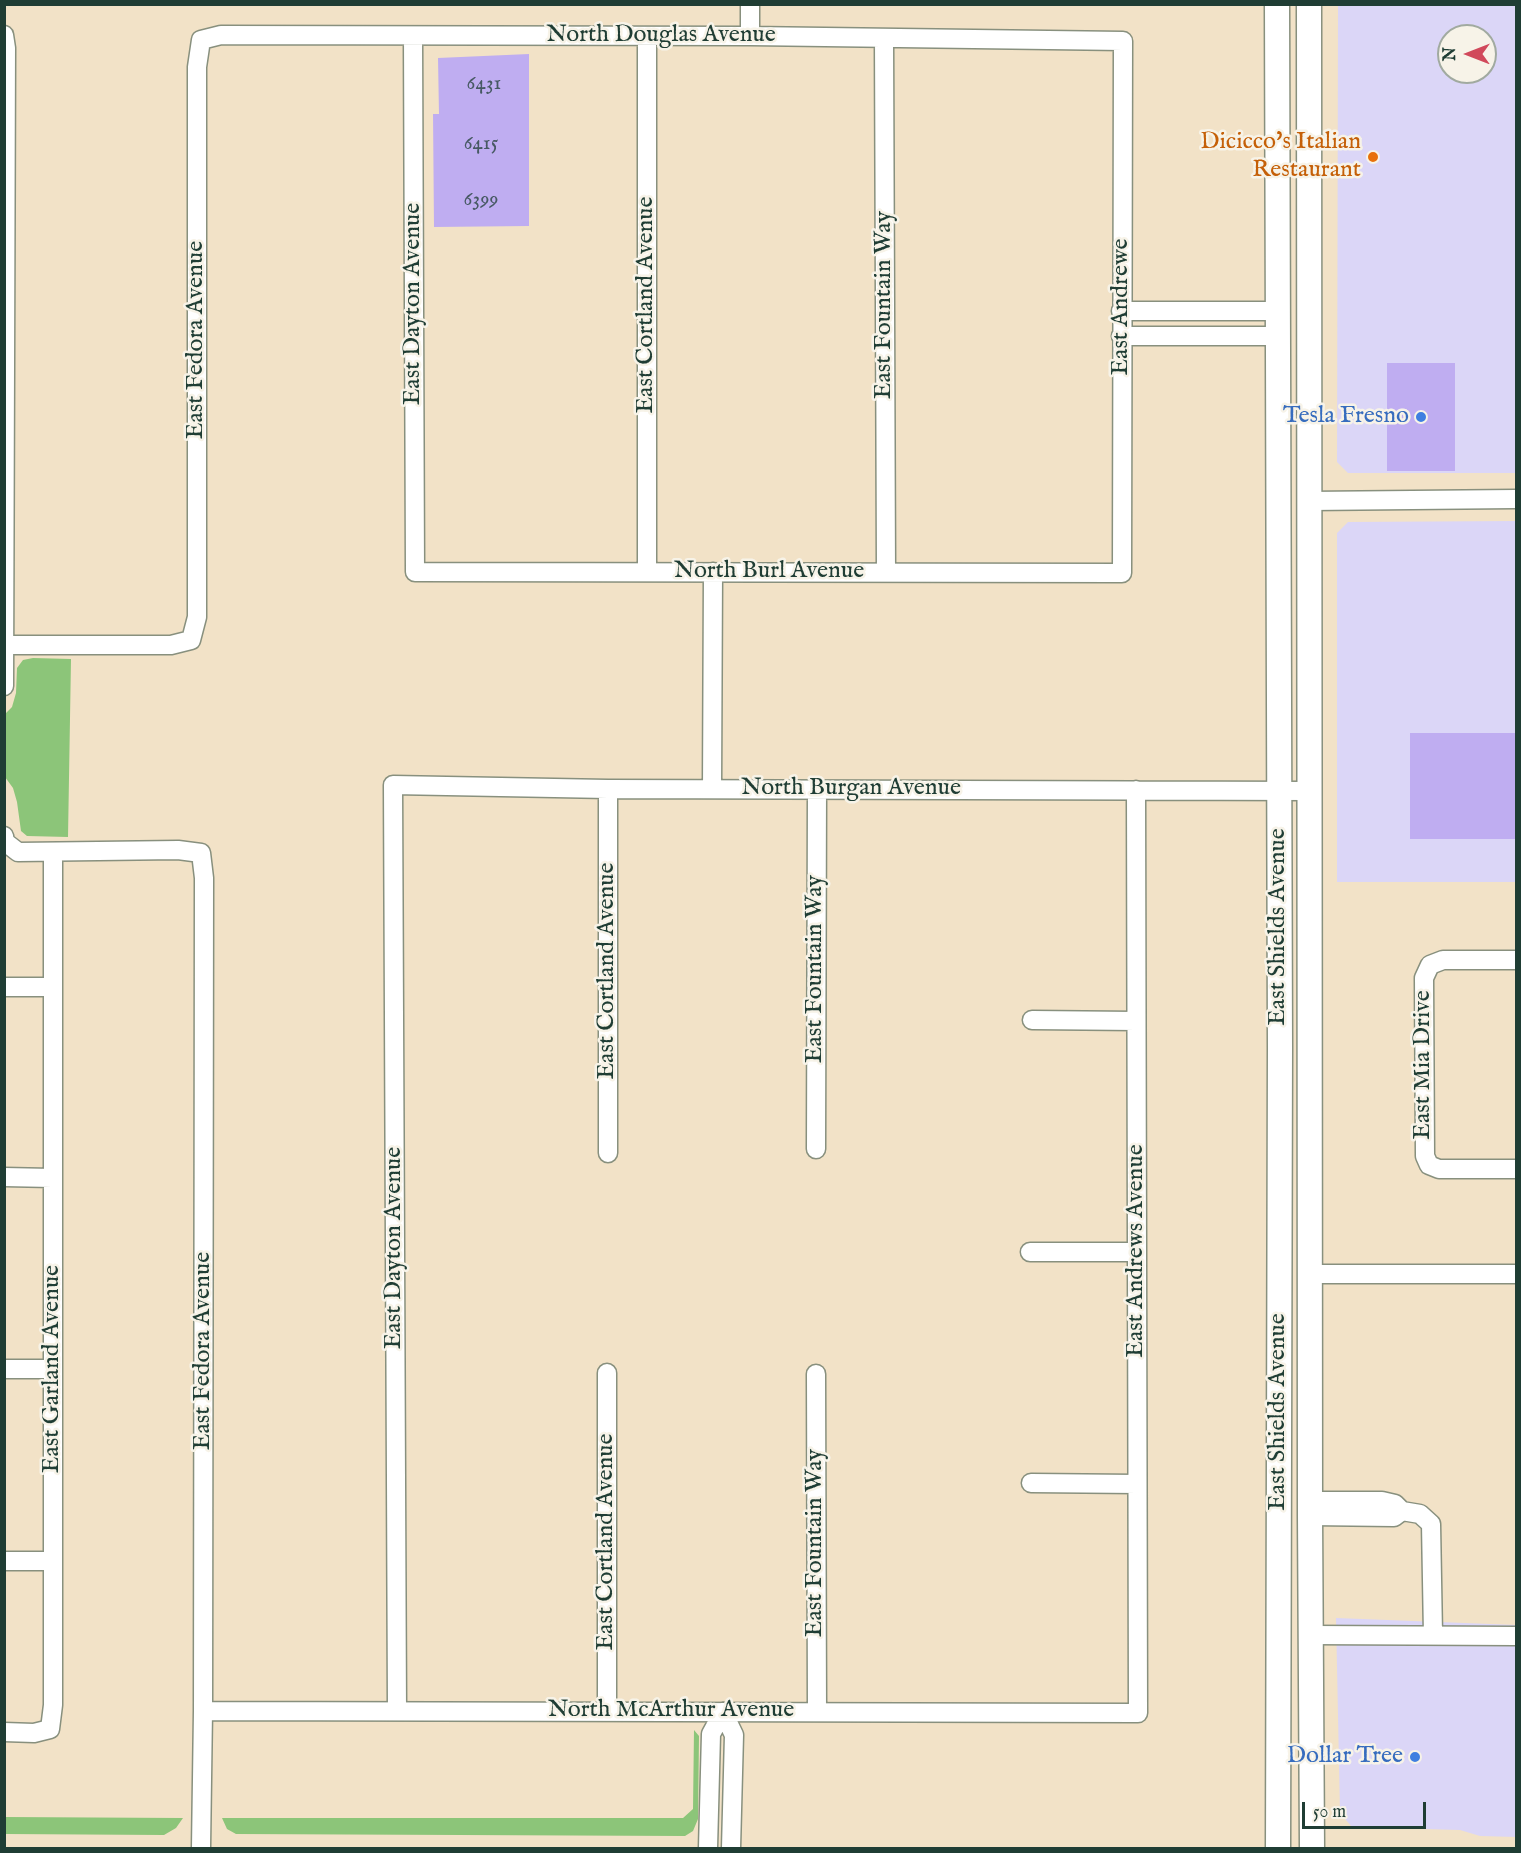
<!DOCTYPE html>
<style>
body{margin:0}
#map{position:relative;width:1521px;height:1853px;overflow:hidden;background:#f2e2c7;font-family:"IM FELL English",serif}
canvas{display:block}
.frame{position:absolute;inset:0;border:6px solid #1f3d34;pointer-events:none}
.north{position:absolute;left:1437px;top:24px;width:60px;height:60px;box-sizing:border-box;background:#f7f3e8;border:2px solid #a1aaa0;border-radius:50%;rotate:270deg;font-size:16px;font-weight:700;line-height:24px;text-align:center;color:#1f3d34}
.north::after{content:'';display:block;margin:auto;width:21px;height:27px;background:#d1495b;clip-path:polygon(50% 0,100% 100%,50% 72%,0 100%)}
.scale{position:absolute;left:1302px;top:1802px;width:124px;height:27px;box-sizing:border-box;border:3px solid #1f3d34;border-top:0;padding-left:8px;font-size:18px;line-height:21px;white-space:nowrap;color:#1f3d34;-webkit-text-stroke:4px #f7f3e8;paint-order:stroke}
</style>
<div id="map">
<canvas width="1521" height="1853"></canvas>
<div class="frame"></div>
<div class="north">N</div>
<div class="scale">50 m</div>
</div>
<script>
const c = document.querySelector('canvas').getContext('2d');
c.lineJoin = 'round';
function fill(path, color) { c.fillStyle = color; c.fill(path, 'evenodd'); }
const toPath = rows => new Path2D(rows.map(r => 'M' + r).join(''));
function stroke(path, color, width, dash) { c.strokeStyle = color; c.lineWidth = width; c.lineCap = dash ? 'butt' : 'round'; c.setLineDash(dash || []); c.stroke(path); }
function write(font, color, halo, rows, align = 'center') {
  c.font = font + ' "IM FELL English",serif'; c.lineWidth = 5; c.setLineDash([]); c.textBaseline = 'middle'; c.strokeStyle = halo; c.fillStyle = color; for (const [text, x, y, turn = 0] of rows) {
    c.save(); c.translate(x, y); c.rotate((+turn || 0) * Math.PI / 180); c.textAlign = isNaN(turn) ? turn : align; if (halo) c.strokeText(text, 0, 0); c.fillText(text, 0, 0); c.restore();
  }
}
fill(toPath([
 [1338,5,1516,5,1516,473,1348,473,1337,462],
 [1449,36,1485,36,1485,72,1449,72],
 [1516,521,1516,882,1337,882,1337,533,1348,522],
 [1336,1618,1516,1625,1516,1837,1480,1836,1460,1830,1352,1827,1340,1813]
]), '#dbd6f7');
fill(toPath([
 [33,658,71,659,68,837,27,836,21,831,17,802,13,788,5,777,5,714,12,707,16,693,17,668,23,660],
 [694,1730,699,1736,698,1819,693,1831,685,1836,236,1834,227,1829,222,1818,683,1818,693,1809],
 [5,1817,183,1818,176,1828,164,1835,5,1834]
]), '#8cc579');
fill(toPath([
 [529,54,529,226,434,227,433,114,439,114,438,58],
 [1387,363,1455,363,1455,471,1387,471],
 [1410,733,1515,733,1515,839,1410,839]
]), '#bfadf1');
const minor = toPath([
 [750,4,750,36],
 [4,35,6,48,4,686],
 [647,37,647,572],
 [884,38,886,572],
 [1121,311,1278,311],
 [1121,336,1278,336],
 [1309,501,1516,499],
 [6,645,171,645,191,640,197,617,197,67,201,40,221,35,750,36,1123,41,1122,573,415,572,413,36],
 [608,789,608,1153],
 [712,789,713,572],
 [4,836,5,842,18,852,178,850,201,853,204,878,203,1711,201,1848],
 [1516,960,1443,960,1430,965,1424,978,1425,1156,1429,1165,1439,1169,1516,1169],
 [4,987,52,987],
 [1032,1020,1136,1021],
 [816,1149,817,789],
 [4,1177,52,1178],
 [1030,1252,1137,1252],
 [1310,1274,1516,1274],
 [4,1369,52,1369],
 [607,1373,607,1711],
 [816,1374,817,1711],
 [1031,1483,1137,1484],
 [1310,1501,1382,1501,1395,1504,1402,1511,1420,1514,1431,1524,1433,1635],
 [1310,1516,1394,1517,1402,1511],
 [4,1561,53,1561],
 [1311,1635,1516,1636],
 [203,1711,1138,1713,1136,790],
 [397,1711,393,785,608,789,1309,791],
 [723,1712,734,1735,731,1848],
 [4,1732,34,1733,50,1729,53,1705,53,852],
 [708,1848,711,1734,723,1712]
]);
const major = toPath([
 [1277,4,1280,1047,1278,1848],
 [1309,4,1310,1516,1312,1848]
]);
stroke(minor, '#88907e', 21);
stroke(major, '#88907e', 27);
stroke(minor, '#fff', 18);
stroke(major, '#fff', 24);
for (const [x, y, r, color] of [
 [1373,157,6,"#e8710a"],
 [1421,417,6,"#3f7fe0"],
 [1415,1757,6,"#3f7fe0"]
]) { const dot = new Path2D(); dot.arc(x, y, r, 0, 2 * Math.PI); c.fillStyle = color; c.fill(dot); stroke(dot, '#f7f3e8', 2); }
write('21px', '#475963', null, [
 ["6431",484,85],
 ["6415",481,145],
 ["6399",481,201]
]);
write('24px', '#1f3d34', '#f7f3e8', [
 ["North Douglas Avenue",661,36],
 ["East Dayton Avenue",414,304,-90],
 ["East Cortland Avenue",647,305,-90],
 ["East Fountain Way",885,305,-90],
 ["East Andrewe",1122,307,-90],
 ["East Fedora Avenue",197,340,-90],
 ["North Burl Avenue",769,572],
 ["North Burgan Avenue",851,789],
 ["East Shields Avenue",1279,927,-90],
 ["East Fountain Way",816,969,-90],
 ["East Cortland Avenue",608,971,-90],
 ["East Mia Drive",1424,1065,-90],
 ["East Dayton Avenue",395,1248,-90],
 ["East Andrews Avenue",1137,1251,-90],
 ["East Fedora Avenue",204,1351,-90],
 ["East Garland Avenue",53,1369,-90],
 ["East Shields Avenue",1279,1412,-90],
 ["East Cortland Avenue",607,1542,-90],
 ["East Fountain Way",816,1543,-90],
 ["North McArthur Avenue",671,1711]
]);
write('24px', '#c56008', '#f7f3e8', [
 ["Dicicco's Italian",1361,143],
 ["Restaurant",1361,171]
], 'right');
write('24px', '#366cbe', '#f7f3e8', [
 ["Tesla Fresno",1409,417],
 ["Dollar Tree",1403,1757]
], 'right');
</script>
